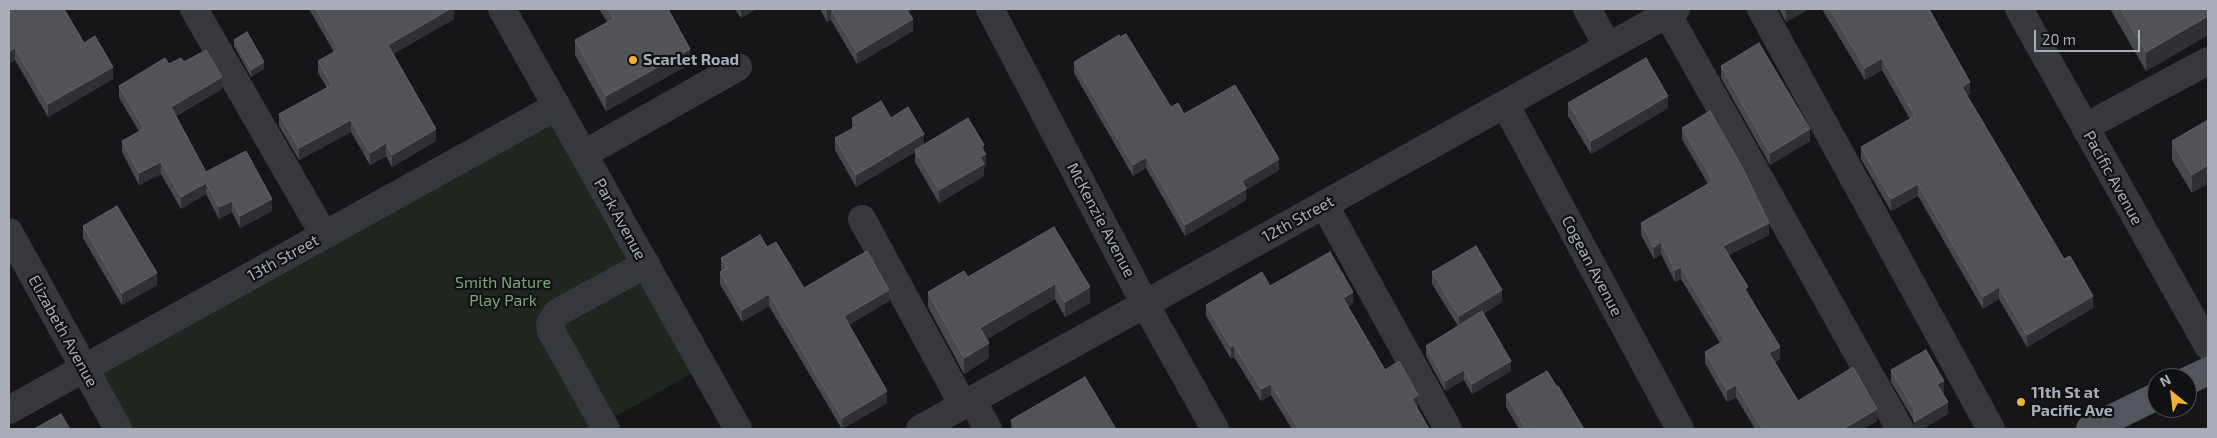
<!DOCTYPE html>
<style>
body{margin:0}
#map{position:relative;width:2217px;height:438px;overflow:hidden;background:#161618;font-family:"Exo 2",sans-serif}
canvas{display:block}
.frame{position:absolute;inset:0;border:10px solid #a8adb8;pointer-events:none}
.north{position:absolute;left:2147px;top:368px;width:50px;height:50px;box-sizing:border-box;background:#111113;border:1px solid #4d4f55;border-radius:50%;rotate:331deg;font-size:14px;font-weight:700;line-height:20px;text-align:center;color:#a8adb8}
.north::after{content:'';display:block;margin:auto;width:18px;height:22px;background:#f2b134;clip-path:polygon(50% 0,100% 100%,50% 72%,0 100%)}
.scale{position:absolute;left:2034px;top:30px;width:106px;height:22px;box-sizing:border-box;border:2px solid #a8adb8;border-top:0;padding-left:6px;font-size:15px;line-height:18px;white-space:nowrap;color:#a8adb8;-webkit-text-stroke:4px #111113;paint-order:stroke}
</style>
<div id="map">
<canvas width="2217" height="438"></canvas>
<div class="frame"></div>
<div class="north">N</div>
<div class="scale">20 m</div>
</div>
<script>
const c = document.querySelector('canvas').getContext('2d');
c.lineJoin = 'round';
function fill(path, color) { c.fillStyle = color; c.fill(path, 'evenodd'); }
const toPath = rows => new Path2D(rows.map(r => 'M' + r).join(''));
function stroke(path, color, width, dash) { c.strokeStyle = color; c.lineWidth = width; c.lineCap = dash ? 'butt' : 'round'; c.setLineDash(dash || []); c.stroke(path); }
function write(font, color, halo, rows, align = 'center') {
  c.font = font + ' "Exo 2",sans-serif'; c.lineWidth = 4.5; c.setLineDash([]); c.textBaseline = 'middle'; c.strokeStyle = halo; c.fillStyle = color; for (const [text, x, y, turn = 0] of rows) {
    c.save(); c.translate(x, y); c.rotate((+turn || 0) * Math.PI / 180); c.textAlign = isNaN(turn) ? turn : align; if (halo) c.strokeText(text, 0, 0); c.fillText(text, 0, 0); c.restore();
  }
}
fill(toPath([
 [557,106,704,367,593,429,118,429,84,369]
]), '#1e261f');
stroke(toPath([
 [194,9,324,235],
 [502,9,738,429],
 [990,9,1145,304,1215,429],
 [1587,9,1608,47],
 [1761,9,1991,429],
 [2019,9,2208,346],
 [1667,13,1900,429],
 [1505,104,1680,429],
 [2085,127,2208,61],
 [584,154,738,67],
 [1324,204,1448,429],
 [862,219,963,405],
 [9,232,118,429],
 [972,400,988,429],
 [9,410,557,106],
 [606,429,551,331,550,324,557,313,646,264],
 [920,429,1676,9]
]), '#37383d', 28);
stroke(toPath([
 [2187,381,2208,371],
 [2090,429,2157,396]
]), '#53555c', 28);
fill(toPath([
 [9,9,84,43,113,79,48,117,15,60],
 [309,9,454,9,454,19,393,54,436,141,392,167,386,156,370,165,351,132,299,160,279,126,279,114,327,88,318,73,318,61,334,52],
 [599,9,668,9,690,64,606,111,575,55,575,40,607,22],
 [735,9,756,9,741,18],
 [820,9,911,9,911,11,909,13,913,31,857,64,831,20,827,22],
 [1779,9,1809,9,1786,22],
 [1822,9,1929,9,1970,94,1967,96,2093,308,2027,347,1999,299,1983,309,1918,196,1891,211,1861,159,1861,147,1910,119,1882,70,1865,80],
 [2110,9,2208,9,2208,35,2146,71],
 [234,40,264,69,251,77,234,46],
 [184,62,222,89,176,116,206,172,272,211,240,228,232,212,219,219,206,194,181,209,161,174,139,185,122,152,122,141,139,131,119,98,119,86,169,64],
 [1074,62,1171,107,1184,114,1279,170,1246,190,1246,200,1185,236,1146,168,1133,176,1074,73],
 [1721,66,1810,141,1770,165,1721,78],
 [1568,103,1668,108,1591,154,1568,116],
 [852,118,924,145,984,151,986,166,984,167,984,176,939,203,915,162,915,152,856,187,835,150,835,138,852,129],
 [2208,120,2192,193,2172,160,2172,141],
 [1682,128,1769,235,1728,255,1780,359,1775,362,1798,401,1877,421,1863,429,1755,429,1736,397,1727,402,1705,363,1705,352,1720,343,1681,279,1675,282,1661,254,1654,259,1641,235,1641,223,1708,184,1682,139],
 [83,226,157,285,122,305,83,238],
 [1054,227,1090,303,1065,317,1055,299,987,339,989,358,964,374,928,307,928,292,968,277],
 [767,247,804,288,889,301,849,325,887,403,842,429,769,306,742,322,720,284,720,272,722,271,721,270,721,258],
 [1432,272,1502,302,1483,314,1511,371,1472,394,1464,380,1445,391,1426,356,1426,346,1458,326,1432,284],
 [1270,286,1353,304,1348,307,1385,370,1418,407,1417,408,1429,429,1292,429,1271,395,1261,401,1234,357,1231,359,1206,316,1206,305],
 [1891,370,1944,393,1943,393,1948,414,1922,429,1914,429,1914,421,1891,382],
 [1557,387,1584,429,1519,429,1506,407,1506,395],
 [1011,420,1116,429,1011,429]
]), '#47494d');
fill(toPath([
 [450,9,454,9,454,19,388,57,388,45],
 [741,9,756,9,741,18],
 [829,9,831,9,831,20,827,22,827,10],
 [903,9,911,9,911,11,903,16],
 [1788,9,1809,9,1786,22,1786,10],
 [2208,16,2208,35,2146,71,2146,52],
 [913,19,913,31,857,64,857,52],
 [15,48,15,60,9,64,9,52],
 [690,49,690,64,606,111,606,96],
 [1882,58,1882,70,1865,80,1865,68],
 [264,62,264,69,251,77,251,70],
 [113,67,113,79,48,117,48,104],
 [222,77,222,89,171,118,171,107],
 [1970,82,1970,94,1962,99,1962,87],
 [1668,96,1668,108,1591,154,1591,141],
 [351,120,351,132,299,160,299,148],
 [436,129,436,141,392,167,392,155],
 [1810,129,1810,141,1770,165,1770,153],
 [924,134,924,146,915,150,915,152,856,187,856,175],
 [386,143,386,156,370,165,370,153],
 [984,145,984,155,986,154,986,166,984,167,984,176,939,203,939,190,980,157,981,147],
 [1146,157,1146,168,1133,176,1133,165],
 [1279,159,1279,170,1246,190,1246,200,1185,236,1185,225,1242,181],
 [161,162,161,174,139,185,139,173],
 [2208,165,2208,184,2192,193,2192,175],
 [206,183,206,194,181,209,181,197],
 [1918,184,1918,196,1891,211,1891,199],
 [272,199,272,211,240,228,240,216],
 [232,201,232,212,219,219,219,207],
 [1769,223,1769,235,1723,258,1723,246],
 [1661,242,1661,254,1654,259,1654,247],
 [1681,267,1681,279,1675,282,1675,270],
 [157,273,157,285,122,305,122,293],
 [1055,284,1055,299,980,343,980,328],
 [1090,287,1090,303,1065,317,1065,302],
 [1999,287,1999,299,1983,309,1983,297],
 [889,290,889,301,844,328,844,316],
 [1502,290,1502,302,1459,328,1459,316],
 [1353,292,1353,304,1343,310,1343,298],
 [769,294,769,306,742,322,742,310],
 [2093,296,2093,308,2027,347,2027,335],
 [989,343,989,358,964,374,964,358],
 [1234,345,1234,357,1231,359,1231,347],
 [1780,347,1780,359,1769,365,1769,353],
 [1511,361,1511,371,1472,394,1472,384],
 [1464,370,1464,380,1445,391,1445,381],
 [1944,381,1944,393,1937,396,1937,384],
 [1271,384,1271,395,1261,401,1261,389],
 [1736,385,1736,397,1727,402,1727,390],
 [887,391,887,403,842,429,842,418],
 [1418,395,1418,407,1412,411,1412,399],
 [1948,402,1948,414,1922,429,1914,429,1914,422],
 [1877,409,1877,421,1863,429,1843,429]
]), '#2f3033');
const building = toPath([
 [9,9,64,9,84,43,95,36,113,67,48,104,15,48,9,52,9,9],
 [316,9,450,9,388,45,436,129,392,155,386,143,370,153,351,120,299,148,279,114,332,85,318,61,339,49,316,9],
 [608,9,668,9,690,49,606,96,575,40,614,19,608,9],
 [831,9,906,9,913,19,857,52,831,9],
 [1830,9,1929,9,1970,82,1962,87,2064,259,2070,256,2093,296,2027,335,1999,287,1983,297,1918,184,1891,199,1861,147,1915,116,1882,58,1865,68,1830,9],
 [2121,9,2208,9,2208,16,2146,52,2121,9],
 [247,32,264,62,251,70,234,40,247,32],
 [1126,34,1171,107,1178,103,1184,114,1235,85,1279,159,1242,181,1246,189,1185,225,1146,157,1133,165,1074,62,1119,35,1120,37,1126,34],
 [1759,43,1810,129,1770,153,1721,66,1759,43],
 [206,50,222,77,171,107,206,172,246,151,272,199,240,216,232,201,219,207,206,183,181,197,161,162,139,173,122,141,144,129,119,86,165,58,169,64,181,58,184,62,206,50],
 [1646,58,1668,96,1591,141,1568,103,1646,58],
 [881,101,891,118,908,107,924,134,856,175,835,138,857,126,852,118,881,101],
 [1710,111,1743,169,1769,223,1723,246,1748,287,1745,289,1780,347,1769,353,1798,401,1853,367,1877,409,1843,429,1762,429,1736,385,1727,390,1705,352,1725,340,1681,267,1675,270,1661,242,1654,247,1641,223,1713,181,1682,128,1710,111],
 [968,118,984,145,981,147,986,154,980,157,984,164,939,190,915,150,968,118],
 [2208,120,2208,165,2192,175,2172,141,2208,120],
 [117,206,157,273,122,293,83,226,117,206],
 [1054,227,1090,287,1065,302,1055,284,980,328,989,343,964,358,928,292,964,271,968,277,1054,227],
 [760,235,767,247,776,242,804,288,867,251,889,290,844,316,887,391,842,418,769,294,742,310,720,272,727,268,721,258,760,235],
 [1476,246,1502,290,1459,316,1432,272,1476,246],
 [1330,252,1353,292,1343,298,1385,370,1399,361,1418,395,1412,399,1429,429,1299,429,1271,384,1261,389,1234,345,1231,347,1206,305,1262,272,1270,286,1330,252],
 [1482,311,1511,361,1472,384,1464,370,1445,381,1426,346,1482,311],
 [1926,350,1944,381,1937,384,1948,402,1914,422,1914,409,1891,370,1926,350],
 [1547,371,1557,387,1558,386,1584,429,1534,429,1533,427,1529,429,1526,429,1506,395,1547,371],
 [1085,377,1116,429,1016,429,1011,420,1085,377],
 [61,414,70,429,34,429,61,414]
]);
fill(building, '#525359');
stroke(building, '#5f6168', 1);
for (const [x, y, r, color] of [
 [633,60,5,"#f2b134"],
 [2021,402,5,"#f2b134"]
]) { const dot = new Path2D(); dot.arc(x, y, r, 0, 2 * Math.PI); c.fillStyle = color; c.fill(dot); stroke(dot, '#111113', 2); }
write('bold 16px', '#a8adb8', '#111113', [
 ["Scarlet Road",643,60],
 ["11th St at",2031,393],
 ["Pacific Ave",2031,411]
], 'left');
write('16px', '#a8adb8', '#111113', [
 ["Pacific Avenue",2113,178,61],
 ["Park Avenue",620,219,61],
 ["12th Street",1298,219,-29],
 ["McKenzie Avenue",1101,220,62],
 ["13th Street",283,258,-29],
 ["Cogean Avenue",1592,266,62],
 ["Elizabeth Avenue",63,331,61]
]);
write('16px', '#7fa381', '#111113', [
 ["Smith Nature",503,283],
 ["Play Park",503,301]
]);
</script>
